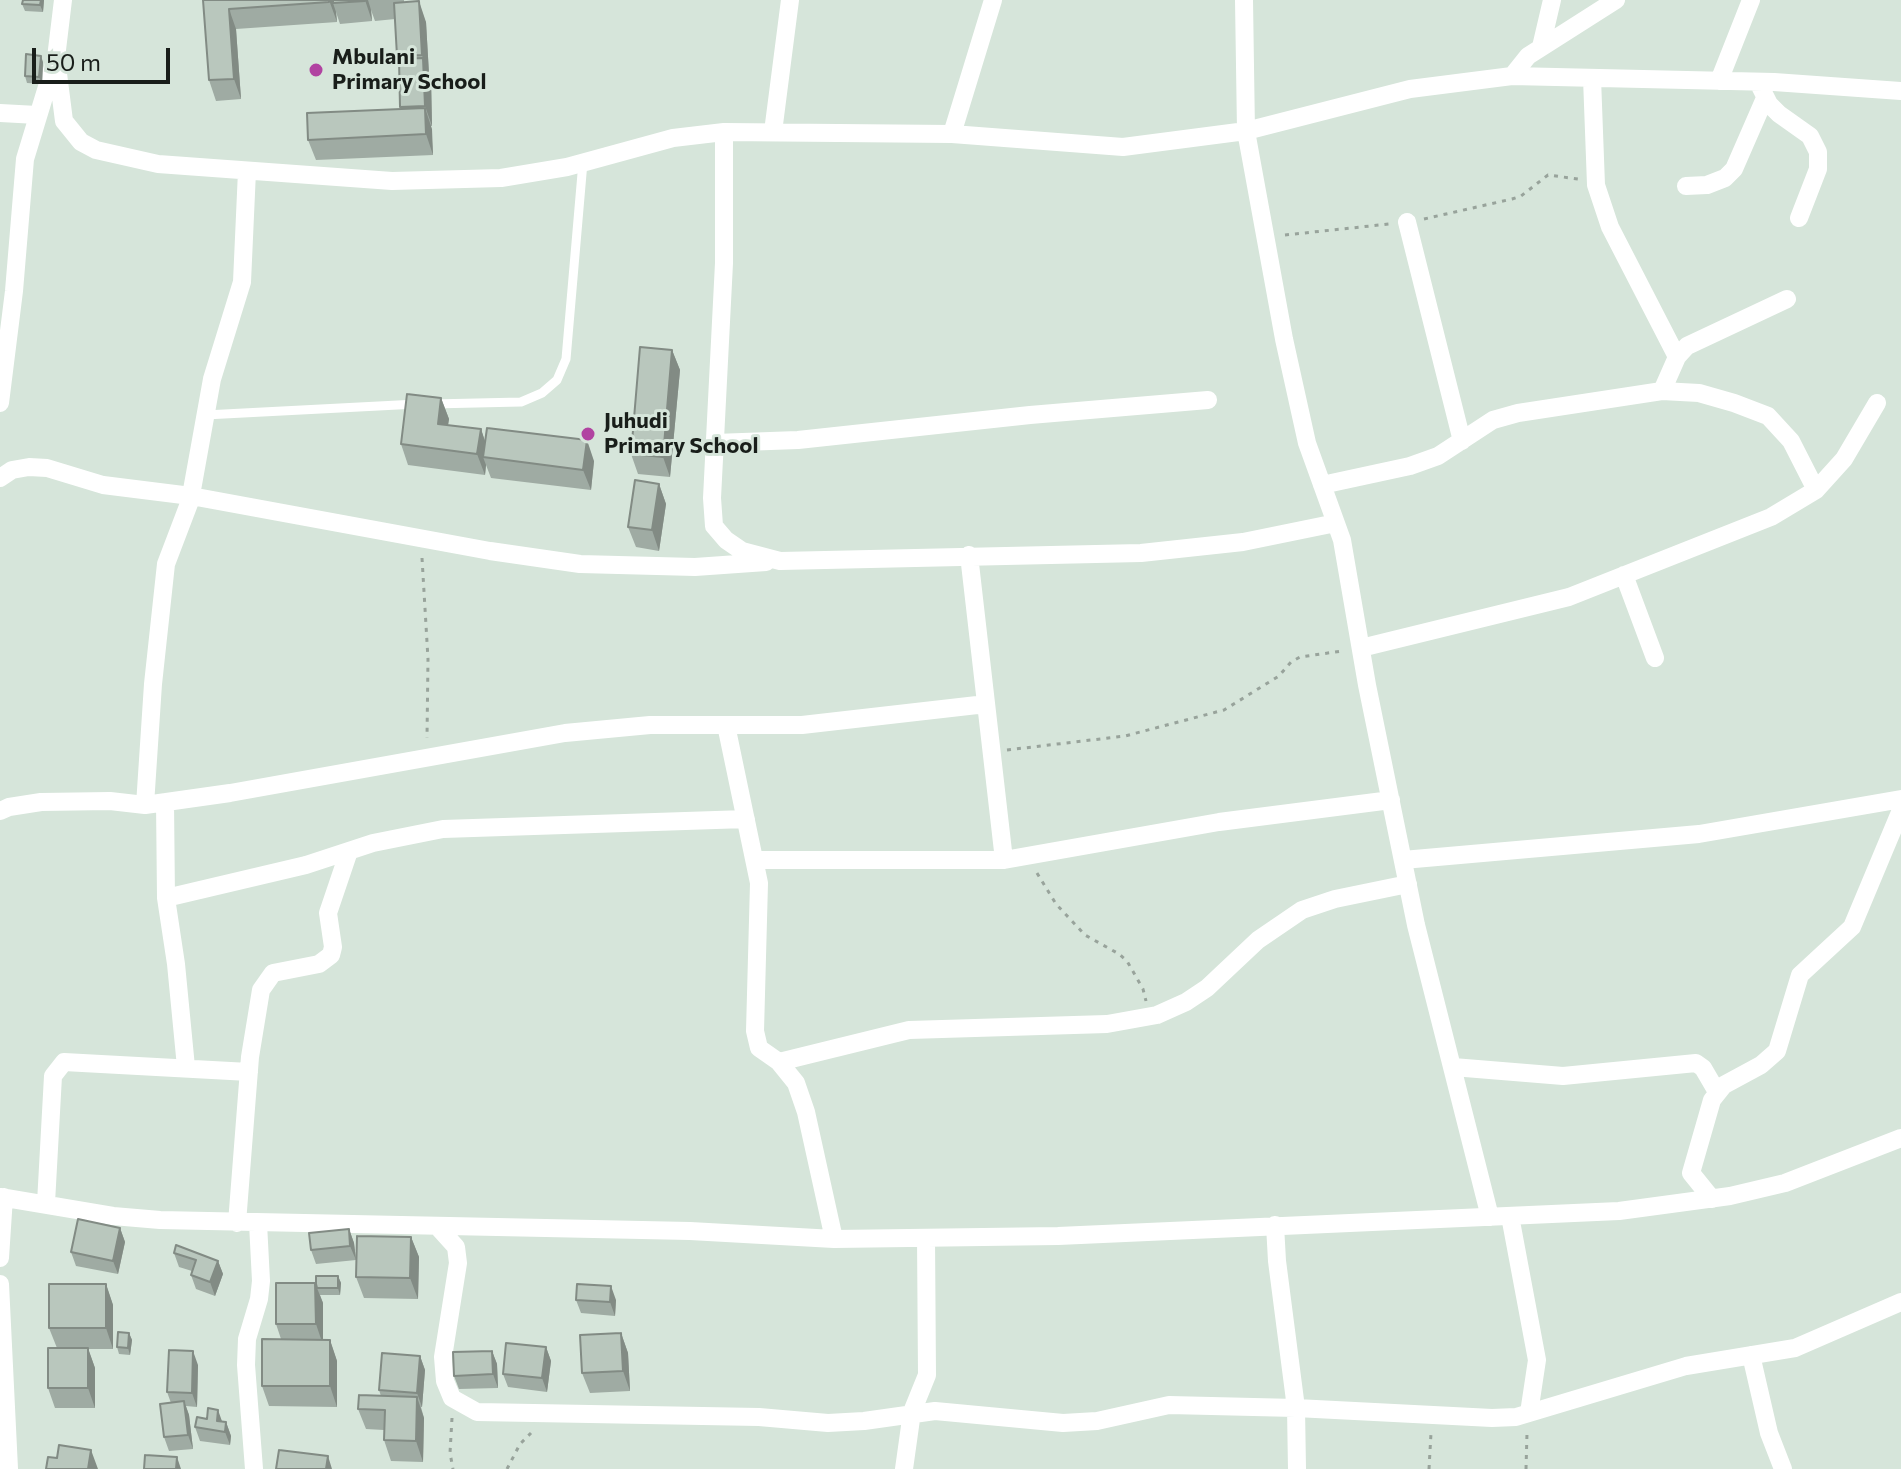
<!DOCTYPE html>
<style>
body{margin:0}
#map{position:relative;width:1901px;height:1469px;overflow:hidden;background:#d6e5da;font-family:Commissioner,sans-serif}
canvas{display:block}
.scale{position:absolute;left:32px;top:48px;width:138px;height:36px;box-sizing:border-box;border:4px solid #191e1a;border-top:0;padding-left:10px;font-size:24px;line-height:28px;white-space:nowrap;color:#191e1a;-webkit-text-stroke:6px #d6e5da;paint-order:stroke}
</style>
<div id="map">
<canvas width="1901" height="1469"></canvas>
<div class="scale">50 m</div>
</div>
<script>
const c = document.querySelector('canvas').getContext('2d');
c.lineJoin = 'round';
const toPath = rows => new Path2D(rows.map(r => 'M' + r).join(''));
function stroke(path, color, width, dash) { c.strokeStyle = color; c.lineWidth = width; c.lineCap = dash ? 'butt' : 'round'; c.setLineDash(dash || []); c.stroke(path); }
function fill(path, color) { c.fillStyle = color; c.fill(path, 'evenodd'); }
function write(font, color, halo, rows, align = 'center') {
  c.font = font + ' Commissioner,sans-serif'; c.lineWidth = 6; c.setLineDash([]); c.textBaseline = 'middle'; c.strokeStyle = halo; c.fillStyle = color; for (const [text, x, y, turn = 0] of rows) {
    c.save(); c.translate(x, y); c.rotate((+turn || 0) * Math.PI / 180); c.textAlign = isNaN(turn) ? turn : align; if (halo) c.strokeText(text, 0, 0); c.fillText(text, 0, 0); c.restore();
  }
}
stroke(toPath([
 [1424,219,1512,199,1521,196,1548,175,1578,179],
 [1285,235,1389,224],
 [422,558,428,659,427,738],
 [1007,750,1125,736,1224,710,1279,676,1291,662,1300,657,1342,651],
 [1037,873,1056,904,1085,935,1119,954,1127,961,1143,989,1146,1001],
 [452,1418,450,1453,453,1469],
 [507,1469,520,1444,531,1433],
 [1429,1469,1431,1433],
 [1526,1469,1527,1433]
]), '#98a39b', 3, [4, 6]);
stroke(toPath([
 [432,404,521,402,542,393,557,380,566,359,583,162],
 [205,415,417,404]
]), '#fff', 9);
stroke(toPath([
 [63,0,56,58,64,121,81,142,96,150,158,164,392,181,501,178,567,167,673,138,724,132,952,134,1123,147,1246,131,1410,89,1512,76,1774,82,1901,91],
 [1244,0,1246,131,1284,339,1307,443,1342,540,1367,685,1416,925,1490,1217],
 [1541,47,1552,0],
 [1512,76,1528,56,1616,0],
 [1592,78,1596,185,1610,227,1677,357],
 [1719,81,1751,0],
 [1758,82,1769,104,1779,114,1810,136,1818,152,1818,169,1799,218],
 [0,113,37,115],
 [724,132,724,263,712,498,714,526,726,540,742,551,780,561,1141,553,1243,542,1336,523],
 [773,132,790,0],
 [952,134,993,0],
 [1686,186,1707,185,1725,178,1734,169,1765,98],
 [1407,222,1462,441],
 [1662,391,1677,357,1687,346,1787,299],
 [0,403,14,291,25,159,54,64],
 [715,443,798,440,1030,415,1208,400],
 [0,478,12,470,29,467,47,468,103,485,191,496,490,551,580,564,695,567,766,562],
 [1322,485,1410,466,1438,456,1493,420,1518,413,1662,391,1699,393,1734,403,1768,416,1791,441,1816,490],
 [969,555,1004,860],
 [1624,575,1655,658],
 [1361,648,1569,597,1771,517,1816,490,1844,459,1877,403],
 [726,725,759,883,755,1031,759,1048,779,1062,796,1083,806,1112,834,1239],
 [165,802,166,898,176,964,186,1067],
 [145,805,153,684,166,564,190,501,212,379,242,282,247,171],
 [0,811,9,807,41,802,110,801,145,805,230,793,565,733,650,725,802,725,986,704],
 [755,860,1004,860,1219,822,1391,800],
 [1403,860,1699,834,1901,799],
 [166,898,306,865,373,843,443,829,746,819],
 [779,1062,909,1030,1107,1024,1157,1015,1186,1002,1207,988,1258,940,1302,910,1335,899,1408,884],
 [1453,1067,1563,1076,1696,1063,1703,1068,1717,1092],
 [0,1197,113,1216,160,1220,690,1231,834,1239,1058,1236,1619,1211,1730,1196,1785,1183,1901,1138],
 [1712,1199,1691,1173,1712,1100,1724,1085,1761,1065,1777,1051,1800,975,1852,927,1901,810],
 [46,1203,53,1076,64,1062,249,1072],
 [1510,1216,1537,1360,1529,1413],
 [237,1223,250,1057,261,990,273,973,319,964,331,955,333,947,328,913,349,851],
 [1275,1225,1277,1261,1296,1408,1297,1469],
 [437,1226,456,1247,458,1263,443,1357,445,1381,452,1398,477,1412,759,1417,828,1423,864,1421,935,1411,1063,1423,1097,1421,1169,1405,1296,1408,1492,1418,1516,1417,1686,1366,1795,1348,1901,1302],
 [0,1258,4,1197],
 [0,1284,9,1469],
 [1751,1355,1769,1433,1783,1469],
 [254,1469,246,1365,247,1339,259,1299,261,1281,258,1223],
 [904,1469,912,1412,927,1375,926,1238]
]), '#fff', 18);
fill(toPath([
 [44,0,43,12,25,11,22,4],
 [203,0,404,0,404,2,426,22,429,74,431,78,432,126,431,126,433,155,316,160,308,140,401,109,399,61,397,56,395,19,375,21,371,10,372,21,340,24,336,12,337,22,236,29,241,99,216,101,209,80],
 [43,62,42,84,27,83,25,76],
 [672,350,680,370,670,477,638,474,631,454],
 [441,398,449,419,448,425,481,429,485,442,594,461,591,490,491,478,486,465,485,475,408,465,401,444],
 [659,484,666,504,659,551,636,547,628,527],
 [120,1228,125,1242,118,1274,76,1266,71,1252],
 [349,1229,354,1243,356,1260,316,1264,311,1250],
 [411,1237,419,1257,418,1299,364,1298,356,1277],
 [174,1253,218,1261,223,1274,215,1296,196,1289,191,1275,192,1271,179,1267],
 [338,1276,341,1283,340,1295,320,1295,323,1303,323,1340,330,1340,337,1361,337,1407,269,1406,262,1386,281,1339,276,1324,315,1283],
 [106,1284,113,1305,113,1349,88,1349,95,1368,95,1408,55,1408,48,1388,57,1348,49,1328],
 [576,1300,616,1300,615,1316,581,1313],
 [129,1333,132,1340,130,1355,119,1354,117,1347],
 [621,1333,628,1353,630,1391,590,1393,582,1373],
 [546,1347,551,1361,547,1392,508,1387,503,1374],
 [492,1351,497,1364,498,1388,459,1389,454,1376],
 [420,1356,425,1370,422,1407,421,1407,424,1418,423,1462,391,1461,384,1440,384,1430,366,1429,358,1409,381,1396,379,1390],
 [198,1365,197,1407,186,1406,189,1415,193,1449,169,1451,164,1437,171,1403,167,1392],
 [222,1421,226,1422,231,1436,230,1445,200,1441,195,1427]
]), '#9faba3');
fill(toPath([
 [41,0,44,0,43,12,40,5],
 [329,0,335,0,333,3,336,12,337,22],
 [365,0,371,0,368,0,371,10,372,21],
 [419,1,426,22,429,74,431,78,432,126,425,106,423,59,422,55],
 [229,9,236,29,241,99,234,79],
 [41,56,43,62,42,84,39,77],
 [425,108,432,129,433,155,426,134],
 [672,350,680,370,670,477,663,457],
 [441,398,449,419,445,444,438,424],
 [481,429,488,450,483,457,486,465,485,475,477,454],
 [587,440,594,461,591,490,583,470],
 [659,484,666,504,659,551,652,530],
 [120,1228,125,1242,118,1274,113,1261],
 [349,1229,354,1243,356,1260,350,1246],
 [411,1237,419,1257,418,1299,410,1278],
 [218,1261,223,1274,215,1296,210,1282],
 [338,1276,341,1283,340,1295,338,1288],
 [315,1283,323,1303,323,1345,316,1324],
 [106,1284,113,1305,113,1349,106,1328],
 [611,1286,616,1300,615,1316,610,1302],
 [129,1333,132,1340,130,1355,128,1348],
 [621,1333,628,1353,630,1391,623,1371],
 [330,1340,337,1361,337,1407,330,1386],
 [546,1347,551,1361,547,1392,542,1378],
 [88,1348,95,1368,95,1408,88,1388],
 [193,1351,198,1365,197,1407,192,1393],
 [492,1351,497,1364,498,1388,493,1374],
 [420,1356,425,1370,422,1407,417,1393],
 [417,1397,424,1418,423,1462,416,1441],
 [184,1401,189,1415,193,1449,188,1435],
 [218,1410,223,1424,217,1421],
 [226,1422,231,1436,230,1445,225,1432],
 [91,1450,98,1469,88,1469],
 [328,1456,332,1469,326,1469],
 [177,1457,181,1469,176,1469]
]), '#828b84');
const building = toPath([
 [23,0,41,0,40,5,22,4,23,0],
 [203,0,329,0,329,2,229,9,234,79,209,80,203,0],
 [333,0,365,0,365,1,333,3,333,0],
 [419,1,422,55,397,56,394,3,419,1],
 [26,54,41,56,39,77,25,76,26,54],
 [423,58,425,106,400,107,399,59,423,58],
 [425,108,426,134,308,140,307,113,425,108],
 [640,347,672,350,663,457,631,454,640,347],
 [407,394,441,398,438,424,481,429,477,454,401,444,407,394],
 [487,428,587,440,583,470,483,457,487,428],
 [635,480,659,484,652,530,628,527,635,480],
 [78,1219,120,1228,113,1261,71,1252,78,1219],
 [349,1229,350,1246,311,1250,309,1233,349,1229],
 [357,1236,411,1237,410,1278,356,1277,357,1236],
 [176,1245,218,1261,210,1282,191,1275,196,1260,174,1253,176,1245],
 [316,1276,338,1276,338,1288,317,1288,316,1284,316,1276],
 [276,1283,315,1283,316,1324,276,1324,276,1283],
 [49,1284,106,1284,106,1328,49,1328,49,1284],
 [577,1284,611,1286,610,1302,576,1300,577,1284],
 [118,1332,129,1333,128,1348,117,1347,118,1332],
 [621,1333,623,1371,582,1373,580,1335,621,1333],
 [262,1339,330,1340,330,1386,262,1386,262,1339],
 [506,1343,546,1347,542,1378,503,1374,506,1343],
 [48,1348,88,1348,88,1388,48,1388,48,1348],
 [169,1350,193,1351,192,1393,167,1392,169,1350],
 [492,1351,493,1374,454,1376,453,1352,492,1351],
 [382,1353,420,1356,417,1393,379,1390,382,1353],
 [359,1395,417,1397,416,1441,384,1440,385,1410,358,1409,359,1395],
 [184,1401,188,1435,164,1437,160,1404,184,1401],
 [208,1408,218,1410,217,1421,226,1422,225,1432,195,1427,197,1417,207,1419,208,1408],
 [59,1445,91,1450,88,1469,46,1469,48,1457,57,1458,59,1445],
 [279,1450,328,1456,326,1469,276,1469,279,1450],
 [145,1455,177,1457,176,1469,144,1469,145,1455]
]);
fill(building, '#b9c7bd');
stroke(building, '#828b84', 2);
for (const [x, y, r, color] of [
 [316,70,8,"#b143a1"],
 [588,434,8,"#b143a1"]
]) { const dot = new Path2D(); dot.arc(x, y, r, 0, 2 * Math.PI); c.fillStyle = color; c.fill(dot); stroke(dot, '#d6e5da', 3); }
write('bold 22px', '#191e1a', '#d6e5da', [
 ["Mbulani",332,57],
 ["Primary School",332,82],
 ["Juhudi",604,421],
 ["Primary School",604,446]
], 'left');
</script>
